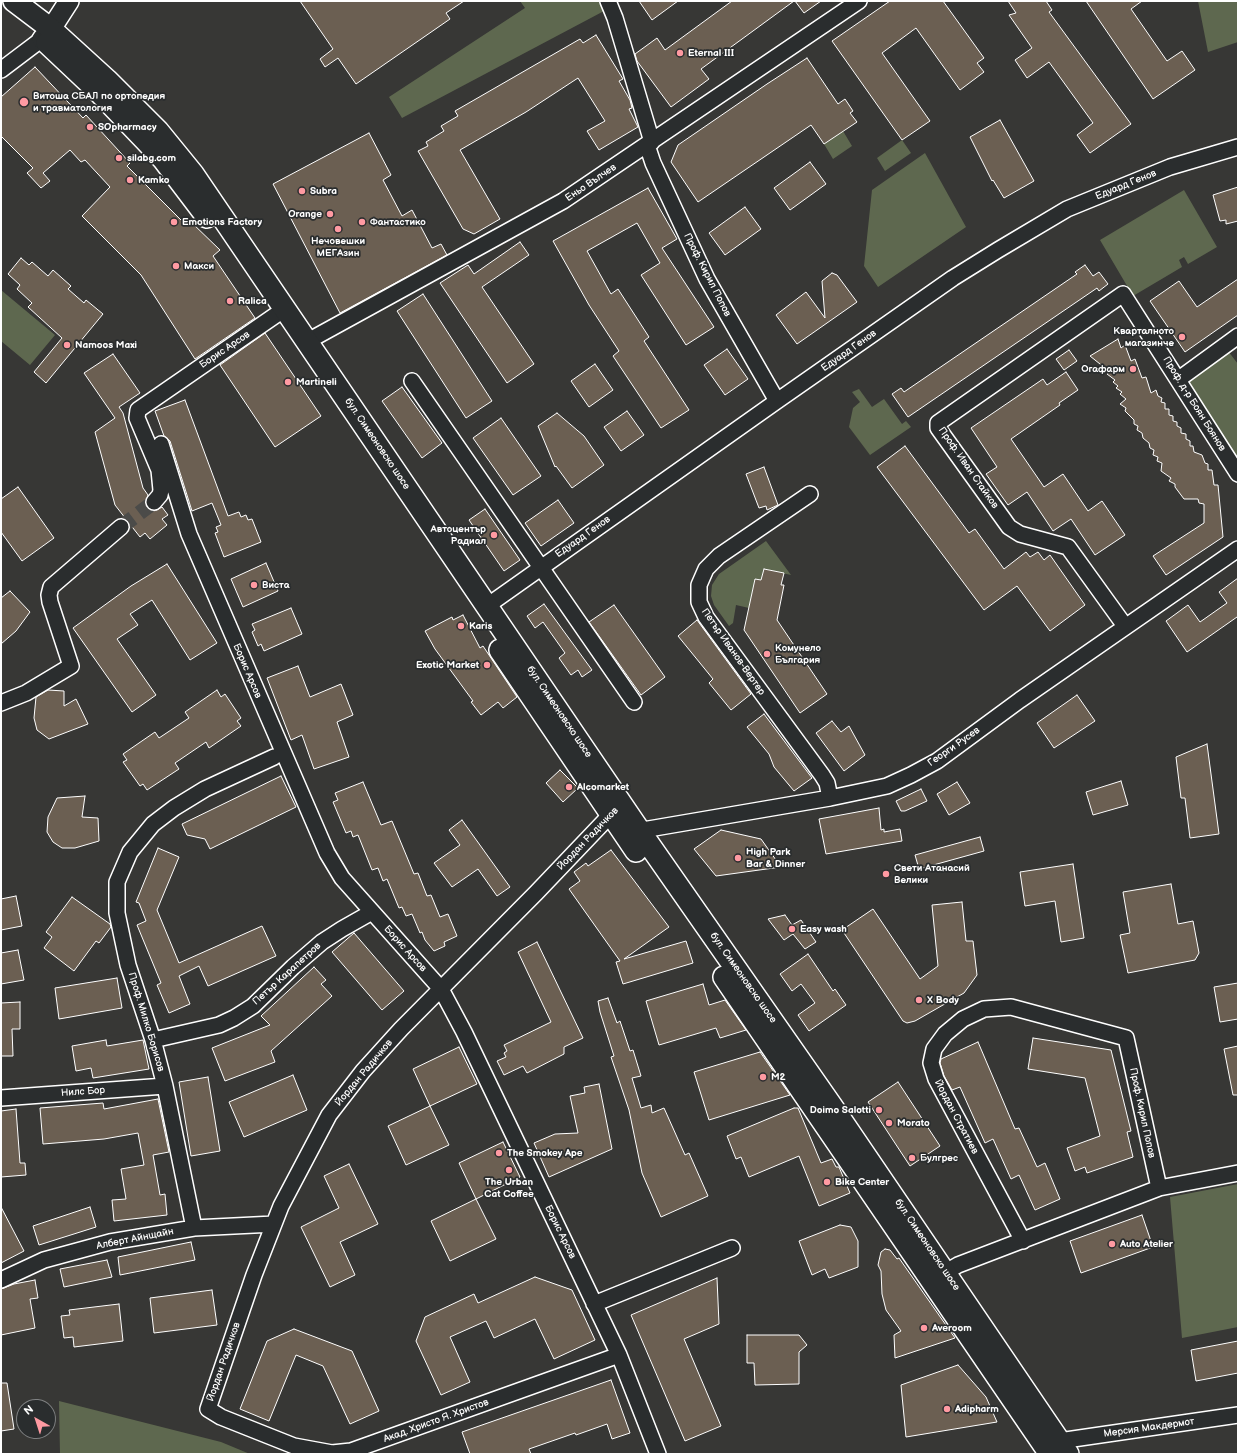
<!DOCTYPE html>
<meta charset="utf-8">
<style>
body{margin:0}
#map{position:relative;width:1239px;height:1455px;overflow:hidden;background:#373735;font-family:"Balsamiq Sans",sans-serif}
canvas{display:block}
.frame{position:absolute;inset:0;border:2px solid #fff;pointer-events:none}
.north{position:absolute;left:16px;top:1399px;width:40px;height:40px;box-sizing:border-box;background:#2a2d2e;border:1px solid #7f8182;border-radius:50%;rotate:321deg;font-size:11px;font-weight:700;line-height:16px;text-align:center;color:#fff}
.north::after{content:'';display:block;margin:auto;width:14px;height:18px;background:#ff9aa2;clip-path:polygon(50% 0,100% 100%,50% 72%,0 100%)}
</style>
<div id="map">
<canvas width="1239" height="1455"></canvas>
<div class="frame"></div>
<div class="north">N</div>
</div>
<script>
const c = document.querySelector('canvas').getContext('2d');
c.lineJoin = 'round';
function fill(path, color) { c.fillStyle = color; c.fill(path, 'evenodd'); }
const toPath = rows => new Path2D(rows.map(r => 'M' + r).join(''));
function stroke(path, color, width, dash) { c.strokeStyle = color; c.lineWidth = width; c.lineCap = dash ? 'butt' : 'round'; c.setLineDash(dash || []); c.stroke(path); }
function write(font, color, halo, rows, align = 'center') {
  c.font = font + ' "Balsamiq Sans",sans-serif'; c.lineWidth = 3.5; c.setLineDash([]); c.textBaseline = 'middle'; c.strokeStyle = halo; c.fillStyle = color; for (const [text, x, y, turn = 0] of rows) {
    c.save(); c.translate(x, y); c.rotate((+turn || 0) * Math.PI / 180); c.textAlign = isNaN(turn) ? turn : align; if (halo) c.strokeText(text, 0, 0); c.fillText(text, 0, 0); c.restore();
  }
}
fill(toPath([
 [520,1,605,1,604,11,402,118,389,97,525,8],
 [1198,1,1238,1,1238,42,1208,52],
 [843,131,852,146,833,159,824,144],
 [902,140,911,153,885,171,877,158],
 [925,153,966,227,878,287,864,266,872,190],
 [1184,190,1217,247,1188,264,1184,257,1179,260,1182,267,1133,296,1100,240],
 [1,290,55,335,30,365,1,341],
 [1228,351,1238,364,1238,456,1235,457,1187,381],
 [859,389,872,407,884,399,902,424,906,421,911,427,870,455,849,427,853,408,860,402,852,392],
 [766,541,791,575,764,569,761,580,755,579,749,608,736,605,733,623,729,626,714,605,711,596,712,585,719,574],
 [1238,1184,1238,1327,1182,1338,1170,1197],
 [59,1401,221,1442,250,1454,60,1454]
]), '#5e684f');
const building = toPath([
 [300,1,464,1,446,13,450,19,356,84,338,58,325,67,320,59,333,49,300,1],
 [639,1,678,1,652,20,639,1],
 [732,1,794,1,701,69,709,79,671,107,637,61,635,54,657,38,665,50,732,1],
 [795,1,821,1,804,13,795,1],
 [890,1,943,1,984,58,977,63,984,72,960,90,916,28,882,53,930,121,902,140,832,41,890,1],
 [1008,1,1046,1,1052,10,1049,12,1131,124,1090,153,1077,135,1093,123,1049,62,1027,78,1015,60,1032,48,1009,15,1016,13,1008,1],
 [1086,1,1142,1,1131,9,1167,61,1182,51,1195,70,1153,99,1086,1],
 [596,35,623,79,619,81,630,100,632,108,629,109,638,127,599,150,587,131,605,121,578,78,526,112,460,150,500,219,474,234,463,229,418,151,428,146,426,142,444,131,441,126,458,116,455,111,580,39,583,43,596,35],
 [807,58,838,104,845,99,853,111,850,113,857,122,824,144,811,125,698,202,671,162,678,145,767,84,807,58],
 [35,67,83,118,86,115,130,163,127,166,186,225,190,221,220,250,213,256,255,318,195,359,141,275,82,216,110,187,85,160,81,162,70,150,43,173,50,181,41,188,27,173,33,168,1,136,1,97,35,67],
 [1000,120,1034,181,1004,198,993,180,992,181,970,137,1000,120],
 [369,133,391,175,383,180,402,216,412,210,432,248,441,244,447,255,340,313,273,184,369,133],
 [810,162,826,184,790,210,774,188,810,162],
 [1238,187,1238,221,1226,224,1226,220,1220,221,1213,195,1238,187],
 [648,188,677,239,662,248,714,327,686,345,641,275,660,263,637,223,587,251,611,294,618,289,649,337,644,341,689,410,661,428,613,356,619,351,589,305,553,241,648,188],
 [745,207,761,229,725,255,709,233,745,207],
 [520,242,529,255,482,287,534,364,507,383,440,283,468,265,474,274,520,242],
 [21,258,29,265,32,262,48,276,53,270,71,286,68,289,84,303,86,300,103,314,46,383,34,372,62,338,28,307,32,303,17,289,20,285,8,274,21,258],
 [1085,265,1093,276,1099,272,1108,284,1099,291,1097,288,908,417,892,394,901,388,904,392,1077,274,1075,272,1085,265],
 [832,273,837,275,857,302,797,344,776,315,806,292,825,318,822,281,832,273],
 [1238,279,1238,315,1185,352,1150,301,1179,281,1197,307,1238,279],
 [423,294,492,401,466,418,397,311,423,294],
 [265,333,321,416,275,447,220,365,265,333],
 [1118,339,1121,348,1125,345,1131,361,1135,359,1142,378,1146,377,1151,393,1156,390,1158,396,1162,398,1161,402,1165,403,1165,409,1169,409,1169,415,1173,416,1173,421,1177,422,1177,426,1181,428,1181,433,1186,434,1186,439,1190,441,1190,446,1193,446,1194,452,1202,455,1205,463,1208,464,1208,470,1212,470,1214,485,1218,485,1223,537,1166,575,1153,556,1204,523,1204,504,1199,503,1198,499,1184,499,1175,487,1175,484,1169,481,1171,478,1161,471,1162,463,1157,461,1158,457,1153,455,1154,450,1150,448,1149,443,1143,438,1142,433,1137,430,1138,426,1134,424,1134,420,1125,411,1126,408,1120,404,1126,399,1120,394,1122,392,1116,388,1118,386,1113,382,1115,380,1107,374,1110,372,1090,356,1118,339],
 [727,349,748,379,725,395,704,365,727,349],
 [1069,350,1077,361,1064,370,1056,359,1069,350],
 [113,354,140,393,119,407,123,413,143,488,148,495,145,505,153,511,157,510,162,507,168,515,162,519,167,525,150,539,145,533,140,537,115,505,95,432,115,418,84,373,113,354],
 [595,364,613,390,589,407,571,381,595,364],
 [1066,372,1078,390,1059,403,1060,405,1011,439,1044,487,1063,474,1088,511,1102,501,1125,535,1095,555,1071,519,1053,531,1027,492,1008,505,986,474,997,467,971,428,1043,379,1047,385,1066,372],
 [402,387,442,443,422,458,382,401,402,387],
 [185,400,228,516,239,512,241,517,246,515,248,520,252,519,261,542,224,557,215,533,218,532,216,527,221,525,212,503,192,511,170,441,164,436,155,411,185,400],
 [627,411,644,435,621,451,604,427,627,411],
 [557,413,584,436,604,465,572,488,556,466,555,467,538,426,557,413],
 [501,418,541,476,513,495,473,438,501,418],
 [905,446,969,533,975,529,1004,569,1026,552,1030,557,1038,552,1044,560,1050,555,1085,605,1050,631,1017,586,984,610,877,467,905,446],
 [764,467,778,505,767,510,766,506,759,508,746,474,764,467],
 [18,487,54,538,22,561,1,532,1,499,18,487],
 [558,500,574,523,541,546,525,523,558,500],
 [485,509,520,560,504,571,469,520,485,509],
 [266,563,278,591,243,607,231,579,266,563],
 [167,564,217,643,190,660,152,600,130,614,138,625,117,639,156,695,132,712,73,628,131,586,167,564],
 [764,569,784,573,781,585,784,585,777,620,827,694,800,713,744,630,755,579,761,580,764,569],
 [1238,578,1238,618,1237,617,1187,652,1166,621,1188,605,1200,622,1227,603,1219,592,1238,578],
 [10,591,30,612,16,631,1,644,1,598,10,591],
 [544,604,592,670,582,677,578,670,571,675,559,658,565,653,543,622,535,628,527,616,544,604],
 [614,605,665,677,641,695,589,622,614,605],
 [291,608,302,634,264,651,261,644,258,646,252,632,255,630,252,624,291,608],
 [463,615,480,648,483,646,517,697,503,708,498,702,481,715,471,702,473,701,435,649,425,631,452,617,453,620,463,615],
 [697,620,751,694,731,710,709,683,713,679,678,636,697,620],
 [298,666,310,697,341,684,353,715,337,722,349,757,314,769,302,735,291,740,267,678,298,666],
 [48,690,64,691,64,706,76,699,88,724,49,739,37,730,34,718,36,697,48,690],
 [217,690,221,697,225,694,241,718,237,721,241,726,209,748,206,742,175,763,179,769,147,790,143,784,140,786,123,762,127,760,123,754,155,732,159,738,189,718,185,712,217,690],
 [1077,695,1095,721,1054,748,1037,723,1077,695],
 [764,714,812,778,794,791,774,767,769,754,747,727,764,714],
 [832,721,841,732,849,726,865,755,844,771,816,733,832,721],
 [1207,744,1219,834,1190,838,1185,798,1181,798,1176,757,1207,744],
 [560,770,578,788,563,802,546,783,560,770],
 [281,776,296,807,210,849,205,839,187,835,182,824,281,776],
 [1121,781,1128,805,1093,815,1086,792,1121,781],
 [363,782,381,825,392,821,414,874,418,873,427,896,431,895,440,917,448,914,457,936,444,942,445,946,434,951,425,940,422,932,420,933,412,914,406,916,402,907,399,908,387,879,383,881,378,868,372,870,358,835,353,837,351,831,346,833,333,802,338,800,335,793,363,782],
 [957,782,970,803,949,815,937,794,957,782],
 [921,789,927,801,905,811,901,811,896,801,921,789],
 [85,796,82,817,98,818,99,841,75,848,62,848,53,842,47,832,48,817,57,798,85,796],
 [879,808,881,830,884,829,884,832,900,829,902,841,826,854,819,819,879,808],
 [462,820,510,887,497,896,478,869,452,887,434,863,460,845,449,830,462,820],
 [721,830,761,839,781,867,716,876,694,849,721,830],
 [980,837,984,851,919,869,915,855,980,837],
 [158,848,179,857,157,910,179,963,262,926,276,956,208,986,199,966,179,976,190,1004,169,1013,157,985,161,983,137,925,146,921,139,903,136,902,158,848],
 [611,850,669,927,624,959,686,941,693,963,623,984,616,962,620,961,569,889,580,881,574,872,586,863,588,866,611,850],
 [1073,864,1084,938,1061,942,1055,901,1025,906,1020,872,1073,864],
 [1171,884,1178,924,1193,921,1199,953,1195,960,1128,973,1120,935,1130,933,1123,892,1171,884],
 [16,896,22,926,1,930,1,899,16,896],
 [72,897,110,924,111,927,99,943,96,941,74,971,44,948,52,937,46,932,72,897],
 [962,902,966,941,973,941,977,975,964,993,915,1021,907,1023,903,1021,842,930,873,909,920,979,938,966,932,905,962,902],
 [785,915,792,925,801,920,816,942,805,949,793,934,784,940,768,919,785,915],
 [354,933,404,991,382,1010,332,952,354,933],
 [537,942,583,1038,564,1047,564,1054,527,1073,523,1066,504,1075,497,1061,506,1057,504,1053,507,1051,504,1045,551,1022,518,952,537,942],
 [18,950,24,980,1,984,1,953,18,950],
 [808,954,833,991,835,989,846,1005,809,1031,798,1015,815,1003,801,984,792,991,780,974,808,954],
 [314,967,326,980,321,984,332,996,271,1051,275,1062,225,1081,212,1048,270,1025,261,1016,314,967],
 [117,978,122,1008,59,1019,55,988,117,978],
 [1238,983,1238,1019,1220,1022,1214,987,1238,983],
 [703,984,709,1005,725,1000,746,1030,720,1038,716,1028,659,1045,646,1001,703,984],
 [608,998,617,1023,620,1021,630,1051,633,1050,641,1076,632,1078,641,1108,651,1105,652,1113,664,1108,685,1155,689,1153,708,1196,661,1217,642,1173,629,1110,611,1057,614,1056,600,1012,598,1001,608,998],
 [20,1002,20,1029,12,1029,13,1056,1,1056,1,1003,20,1002],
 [1033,1038,1111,1050,1131,1131,1127,1132,1133,1157,1087,1173,1085,1167,1075,1171,1067,1148,1100,1136,1085,1078,1028,1069,1033,1038],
 [106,1040,107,1046,143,1040,149,1069,93,1078,91,1068,76,1071,72,1046,106,1040],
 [978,1042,1015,1129,1019,1128,1037,1167,1045,1163,1060,1199,1035,1210,1019,1175,1011,1179,993,1139,985,1143,960,1087,952,1090,944,1076,940,1063,941,1059,978,1042],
 [1238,1046,1238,1095,1233,1095,1224,1049,1238,1046],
 [459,1047,477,1084,430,1106,413,1069,459,1047],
 [760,1052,790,1095,709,1120,694,1072,760,1052],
 [293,1075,307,1110,244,1137,229,1102,293,1075],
 [208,1077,220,1151,191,1156,179,1082,208,1077],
 [898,1082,940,1146,910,1166,868,1102,898,1082],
 [599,1084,612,1149,549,1177,534,1143,555,1134,578,1133,570,1096,585,1093,584,1087,599,1084],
 [158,1099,169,1152,153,1155,160,1195,165,1194,167,1215,114,1221,112,1200,126,1199,121,1169,144,1165,138,1133,104,1139,43,1144,40,1108,103,1103,104,1109,158,1099],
 [430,1106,449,1145,406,1165,388,1126,430,1106],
 [794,1108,798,1108,821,1163,832,1159,836,1167,839,1167,850,1193,819,1206,799,1156,749,1177,741,1157,736,1159,727,1136,794,1108],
 [16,1109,20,1163,25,1163,26,1175,1,1177,1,1111,16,1109],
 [503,1142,520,1177,476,1199,459,1163,503,1142],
 [349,1164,378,1224,340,1242,355,1275,330,1287,301,1227,339,1208,324,1176,349,1164],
 [476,1199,496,1239,450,1261,431,1221,476,1199],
 [1,1207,24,1251,1,1263,1,1207],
 [90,1207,96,1227,39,1245,33,1226,90,1207],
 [1142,1215,1153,1247,1081,1273,1070,1241,1142,1215],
 [840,1225,851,1227,858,1241,858,1267,829,1278,825,1269,812,1275,799,1241,840,1225],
 [191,1242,195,1260,120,1275,118,1257,191,1242],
 [885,1249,890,1250,897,1259,899,1258,955,1338,895,1358,894,1335,901,1331,886,1310,882,1294,881,1271,878,1265,881,1252,885,1249],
 [107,1260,112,1277,64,1287,60,1269,107,1260],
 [535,1277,572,1290,595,1340,554,1359,535,1319,494,1338,486,1321,450,1337,470,1382,441,1395,416,1341,425,1317,474,1294,478,1303,535,1277],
 [717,1278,719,1324,684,1339,721,1426,685,1441,631,1315,717,1278],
 [35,1280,38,1298,30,1299,35,1328,1,1335,1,1289,14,1284,35,1280],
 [212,1290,217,1325,154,1333,150,1298,212,1290],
 [119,1304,123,1341,74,1347,73,1337,64,1338,61,1316,70,1315,69,1310,119,1304],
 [294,1329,352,1351,379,1411,350,1424,323,1366,296,1355,269,1421,240,1409,267,1341,294,1329],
 [747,1335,799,1335,807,1345,799,1352,799,1384,755,1385,754,1363,747,1363,747,1335],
 [1238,1341,1238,1373,1196,1381,1191,1350,1238,1341],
 [958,1365,986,1397,997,1422,906,1437,901,1385,958,1365],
 [611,1380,630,1433,612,1439,607,1424,576,1435,575,1433,529,1449,531,1454,470,1454,462,1432,611,1380],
 [1,1383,7,1383,14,1429,1,1431,1,1383]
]);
fill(building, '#6b5f52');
stroke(building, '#fff', 1);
stroke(toPath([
 [121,527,154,502]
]), '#4b4b49', 15, [15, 8]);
const minor = toPath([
 [608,1,615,18,652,142],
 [1,70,42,39],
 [647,145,653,163,707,279,777,401],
 [308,341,563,201,859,1],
 [1179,379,1238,336],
 [412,381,634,702],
 [161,444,189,534,327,853,342,878,441,989,464,1032,619,1355,658,1454],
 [810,494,719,556,706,569,699,585,699,602,706,617,822,775,827,783,830,798],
 [154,502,160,495,161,490,159,470,137,418,138,410,286,308],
 [487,606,777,401,953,278,998,250,1067,209,1170,167,1238,147],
 [1125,626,1068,547,1020,534,1009,527,938,428,938,423,1123,294,1238,474],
 [1,703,26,693,71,666,50,602,49,595,51,587,121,527],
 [618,807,536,893,401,1029,363,1071,329,1115,281,1206,254,1275,208,1409,221,1417,294,1446,332,1453,351,1451,619,1355],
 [631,832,830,798,887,786,911,775,937,761,1020,700,1238,549],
 [153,1040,219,1025,234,1018,253,1006,293,967,322,942,342,929,372,912],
 [1,1098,165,1086],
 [194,1228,165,1086,153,1040,128,965,117,913,117,882,130,852,153,824,174,808,205,789,274,757],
 [1023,1241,936,1079,931,1063,934,1049,945,1034,963,1019,984,1009,1011,1007,1126,1038,1159,1188],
 [946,1272,958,1265,1159,1188,1238,1173],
 [1,1280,44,1260,110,1242,194,1228,274,1224],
 [594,1304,732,1248],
 [1059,1441,1238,1415]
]);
const tertiary = toPath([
 [42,39,51,29,69,1]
]);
const secondary = toPath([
 [14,1,51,29,107,80,158,131,193,174,639,830,831,1105,1068,1454],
 [47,43,99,92,146,141,163,159,207,217],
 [500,650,636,851],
 [724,977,1050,1454]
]);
stroke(minor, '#fff', 18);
stroke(tertiary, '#fff', 22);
stroke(secondary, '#fff', 24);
stroke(minor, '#2a2d2e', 15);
stroke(tertiary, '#2a2d2e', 19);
stroke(secondary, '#2a2d2e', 21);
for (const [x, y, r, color] of [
 [680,53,4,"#ff9aa2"],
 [24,102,5,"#ff9aa2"],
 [90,127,4,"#ff9aa2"],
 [119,158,4,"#ff9aa2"],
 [130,180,4,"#ff9aa2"],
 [302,191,4,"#ff9aa2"],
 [330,214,4,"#ff9aa2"],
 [174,222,4,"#ff9aa2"],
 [362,222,4,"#ff9aa2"],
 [338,229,4,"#ff9aa2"],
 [176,266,4,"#ff9aa2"],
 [230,301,4,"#ff9aa2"],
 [1182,337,4,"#ff9aa2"],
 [67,345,4,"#ff9aa2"],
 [1133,369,4,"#ff9aa2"],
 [288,382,4,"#ff9aa2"],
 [494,535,4,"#ff9aa2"],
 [254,585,4,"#ff9aa2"],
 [461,626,4,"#ff9aa2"],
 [767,654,4,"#ff9aa2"],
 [487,665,4,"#ff9aa2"],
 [569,787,4,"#ff9aa2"],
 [738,858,4,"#ff9aa2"],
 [886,874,4,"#ff9aa2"],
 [792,929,4,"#ff9aa2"],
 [919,1000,4,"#ff9aa2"],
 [763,1077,4,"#ff9aa2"],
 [879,1110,4,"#ff9aa2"],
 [889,1123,4,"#ff9aa2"],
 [499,1153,4,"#ff9aa2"],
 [912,1158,4,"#ff9aa2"],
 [509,1170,4,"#ff9aa2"],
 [827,1182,4,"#ff9aa2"],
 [1112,1244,4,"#ff9aa2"],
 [924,1328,4,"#ff9aa2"],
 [947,1409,4,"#ff9aa2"]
]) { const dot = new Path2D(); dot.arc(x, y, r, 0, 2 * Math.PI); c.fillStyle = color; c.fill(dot); stroke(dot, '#2a2d2e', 1.5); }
write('bold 10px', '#fff', '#2a2d2e', [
 ["Eternal III",688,53],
 ["Витоша СБАЛ по ортопедия",33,96],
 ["и травматология",33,108],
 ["SOpharmacy",98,127],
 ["silabg.com",127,158],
 ["Kamko",138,180],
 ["Subra",310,191],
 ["Orange",322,214,"right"],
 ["Emotions Factory",182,222],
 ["Фантастико",370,222],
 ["Нечовешки",338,241,"center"],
 ["МЕГАзин",338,253,"center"],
 ["Макси",184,266],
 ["Ralica",238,301],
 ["Кварталното",1174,331,"right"],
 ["магазинче",1174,343,"right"],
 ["Namoos Maxi",75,345],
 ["Огафарм",1125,369,"right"],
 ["Martineli",296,382],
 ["Автоцентър",486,529,"right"],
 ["Радиал",486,541,"right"],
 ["Виста",262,585],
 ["Karis",469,626],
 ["Комунело",775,648],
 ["България",775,660],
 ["Exotic Market",479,665,"right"],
 ["Alcomarket",577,787],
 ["High Park",746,852],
 ["Bar & Dinner",746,864],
 ["Свети Атанасий",894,868],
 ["Велики",894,880],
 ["Easy wash",800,929],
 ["X Body",927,1000],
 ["M2",771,1077],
 ["Doimo Salotti",871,1110,"right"],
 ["Morato",897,1123],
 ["The Smokey Ape",507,1153],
 ["Булгрес",920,1158],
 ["The Urban",509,1182,"center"],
 ["Cat Coffee",509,1194,"center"],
 ["Bike Center",835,1182],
 ["Auto Atelier",1120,1244],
 ["Averoom",932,1328],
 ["Adipharm",955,1409]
], 'left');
write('10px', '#fff', '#2a2d2e', [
 ["Еньо Вълчев",591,183,-34],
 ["Едуард Генов",1126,185,-22],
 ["Проф. Кирил Попов",707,275,63],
 ["Борис Арсов",225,350,-34],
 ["Едуард Генов",849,351,-35],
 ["Проф. д-р Боян Боянов",1194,404,58],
 ["бул. Симеоновско шосе",377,444,56],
 ["Проф. Иван Стайков",968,468,55],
 ["Едуард Генов",583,537,-35],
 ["Петър Иванов-Вертер",733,652,55],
 ["Борис Арсов",247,671,67],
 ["бул. Симеоновско шосе",559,712,56],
 ["Георги Русев",954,747,-35],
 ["Йордан Радичков",588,839,-46],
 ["Борис Арсов",405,949,48],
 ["Петър Карапетров",287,974,-42],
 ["бул. Симеоновско шосе",743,978,55],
 ["Проф. Милко Борисов",146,1022,73],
 ["Йордан Радичков",364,1073,-50],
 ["Нилс Бор",83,1092,-4],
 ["Проф. Кирил Попов",1142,1113,78],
 ["Йордан Стратиев",956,1117,62],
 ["Борис Арсов",560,1232,64],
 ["Алберт Айнщайн",135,1239,-11],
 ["бул. Симеоновско шосе",927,1245,56],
 ["Йордан Радичков",224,1362,-71],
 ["Акад. Христо Я. Христов",436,1421,-20],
 ["Мерсия Макдермот",1149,1428,-8]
]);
</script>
